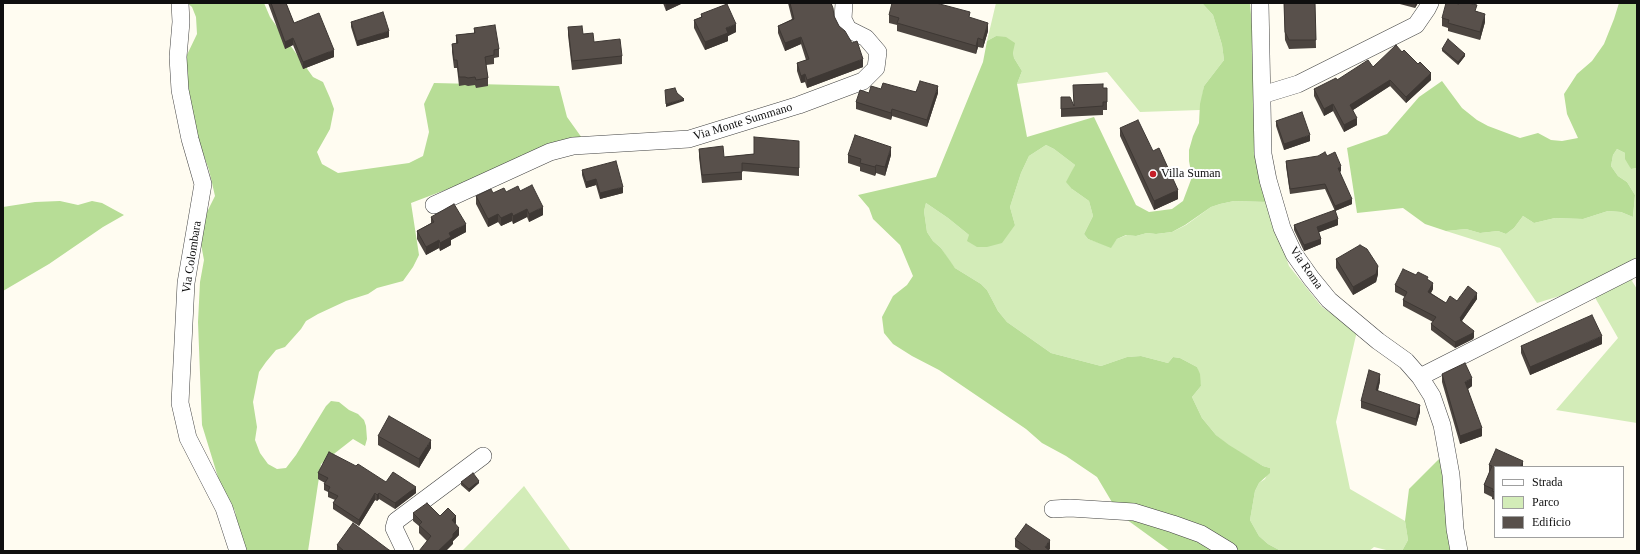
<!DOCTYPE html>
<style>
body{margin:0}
#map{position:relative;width:1640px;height:554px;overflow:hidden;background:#fffcf1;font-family:Georgia,serif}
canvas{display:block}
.frame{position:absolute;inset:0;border:4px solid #0f0f0f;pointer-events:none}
.legend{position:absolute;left:1494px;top:466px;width:130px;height:72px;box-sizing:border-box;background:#fff;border:1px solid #9f9f9f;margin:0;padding:5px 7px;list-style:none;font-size:12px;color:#0f0f0f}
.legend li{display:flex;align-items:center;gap:8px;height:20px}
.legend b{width:20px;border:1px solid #9f9f9f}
</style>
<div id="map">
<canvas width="1640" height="554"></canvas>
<div class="frame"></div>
<ul class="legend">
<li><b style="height:5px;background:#fff"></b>Strada</li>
<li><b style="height:11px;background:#d3ecb8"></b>Parco</li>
<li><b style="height:11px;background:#58504b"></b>Edificio</li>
</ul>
</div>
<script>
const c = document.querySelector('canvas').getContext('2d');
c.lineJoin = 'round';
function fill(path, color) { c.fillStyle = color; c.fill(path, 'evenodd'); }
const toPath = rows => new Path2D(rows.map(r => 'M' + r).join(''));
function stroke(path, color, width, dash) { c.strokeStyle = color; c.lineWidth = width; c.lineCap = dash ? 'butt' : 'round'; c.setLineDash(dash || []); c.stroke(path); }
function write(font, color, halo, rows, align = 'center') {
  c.font = font + ' Georgia,serif'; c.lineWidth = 4; c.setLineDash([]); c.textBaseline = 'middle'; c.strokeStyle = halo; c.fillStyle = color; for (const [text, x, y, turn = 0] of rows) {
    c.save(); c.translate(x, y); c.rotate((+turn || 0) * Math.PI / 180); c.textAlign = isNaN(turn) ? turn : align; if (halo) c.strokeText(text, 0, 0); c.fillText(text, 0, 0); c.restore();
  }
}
fill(toPath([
 [996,3,1202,3,1213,15,1222,45,1224,60,1204,86,1200,110,1140,112,1107,72,1017,84,1022,71,1014,58,1013,52,996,36,987,41],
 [1046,145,1054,149,1075,165,1072,172,1072,189,1089,201,1093,216,1084,234,1088,239,1111,247,1117,239,1127,235,1136,236,1147,233,1156,234,1172,232,1186,225,1211,207,1220,204,1234,201,1267,202,1289,266,1322,307,1357,331,1336,422,1350,489,1405,521,1408,540,1402,551,1390,551,1374,547,1369,551,1281,551,1268,544,1259,536,1250,520,1255,491,1259,483,1265,479,1270,468,1263,466,1229,446,1216,435,1202,418,1192,397,1201,386,1197,367,1180,358,1173,357,1168,363,1141,356,1127,357,1101,366,1051,353,1007,322,998,311,987,290,981,284,955,268,950,262,941,248,933,241,927,232,924,211,926,203,948,218,969,235,1015,225,1010,207,1021,173,1029,156],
 [1617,149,1625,153,1631,169,1637,168,1637,272,1632,281,1637,289,1637,423,1556,410,1618,338,1589,287,1537,303,1500,248,1446,231,1466,229,1480,233,1498,231,1506,234,1514,228,1523,216,1534,223,1555,218,1583,219,1608,211,1621,212,1633,217,1635,195,1627,182,1618,176,1611,166,1613,155],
 [524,486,571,551,462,551,470,543]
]), '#d3ecb8');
fill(toPath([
 [187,3,264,3,270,17,313,77,323,82,330,98,334,109,330,129,317,152,322,164,338,173,409,163,423,156,429,132,424,104,434,83,559,86,567,117,582,138,411,203,419,255,413,267,403,281,377,288,368,294,346,301,318,314,306,321,301,329,285,347,276,350,266,362,259,372,253,402,257,427,255,440,260,453,268,464,277,469,286,468,296,455,326,406,331,401,339,402,349,410,358,414,364,420,366,426,367,439,365,446,353,439,321,464,308,551,242,551,235,511,221,487,202,425,198,322,200,282,204,260,200,239,206,214,215,196,209,170,200,145,192,129,185,59,197,34,196,17,192,7],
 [1202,3,1250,3,1267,202,1234,201,1220,204,1211,207,1185,225,1172,232,1156,234,1147,233,1136,236,1126,235,1117,239,1111,248,1088,239,1084,234,1093,216,1089,201,1072,189,1066,182,1075,165,1054,149,1046,145,1029,156,1021,173,1010,207,1015,225,1002,243,987,247,977,247,967,241,969,235,948,218,926,203,924,211,927,232,933,241,941,248,955,268,981,284,987,290,998,311,1007,322,1051,353,1101,366,1127,357,1141,356,1168,363,1173,357,1180,358,1197,367,1200,374,1201,386,1192,397,1202,418,1216,435,1229,445,1263,466,1270,468,1270,473,1259,483,1255,491,1250,520,1259,536,1268,544,1281,551,1170,551,1119,514,1097,477,1066,456,1042,443,1026,429,939,370,912,356,893,344,884,333,882,317,893,296,907,285,913,276,900,245,873,219,869,208,858,195,936,177,983,62,987,41,996,36,1006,37,1015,43,1013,52,1014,58,1022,71,1017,84,1027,137,1094,117,1136,205,1149,212,1172,209,1183,201,1192,177,1189,161,1189,150,1193,136,1199,123,1200,104,1204,86,1224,60,1222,45,1213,15],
 [1619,3,1637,3,1637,168,1631,169,1625,159,1625,153,1617,149,1613,155,1611,166,1618,176,1627,182,1635,195,1633,217,1621,212,1608,211,1583,219,1555,218,1534,223,1523,216,1514,228,1506,234,1498,231,1480,233,1466,229,1446,231,1425,224,1403,208,1357,213,1347,148,1387,134,1419,97,1442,81,1462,108,1477,120,1488,126,1520,138,1538,133,1551,140,1562,141,1578,138,1567,114,1564,94,1577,74,1592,61,1604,44,1614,19],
 [60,201,78,205,92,201,102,203,124,215,103,227,49,264,3,291,3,207,35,202],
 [1443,455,1451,551,1400,551,1402,551,1408,540,1405,521,1409,489]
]), '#b7dd96');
const minor = toPath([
 [180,3,181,22,178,57,180,90,190,139,203,184,186,283,180,403,188,438,224,508,238,551],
 [1260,3,1263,154,1268,180,1282,228,1294,254,1311,278,1329,300,1378,341,1406,361,1420,377,1432,396,1442,425,1451,475,1455,529,1459,551],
 [1262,95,1298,84,1416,25,1427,9,1430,3],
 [434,205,550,152,573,146,689,139,799,105,863,81,876,68,878,52,866,38,848,29,843,19,844,3],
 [1420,377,1637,267],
 [1053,509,1070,508,1134,512,1173,524,1201,534,1229,551],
 [405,551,394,528,396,521,483,456]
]);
stroke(minor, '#424242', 18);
stroke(minor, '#fff', 17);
fill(toPath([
 [268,3,286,3,294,23,334,57,303,69,293,45,285,49],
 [663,3,683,3,666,11],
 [788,3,831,3,834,16,839,26,863,67,807,88,805,82,801,83,797,71,797,63,806,60,801,44,785,51,778,33,778,26,792,19],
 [1284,3,1315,3,1316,48,1289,49,1285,40],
 [1396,3,1418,3,1415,8],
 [1477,11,1485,22,1480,40,1448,31,1448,28,1442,26,1442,18],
 [701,14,736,32,728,36,728,41,705,50,694,28,694,20,701,17],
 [889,15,970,18,988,31,983,48,978,47,976,54,897,31,897,25,889,23],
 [351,22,389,37,357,46,351,27],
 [568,27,583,34,594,42,622,56,622,64,572,70,568,35],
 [474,28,499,49,499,57,494,58,494,64,486,65,488,78,488,86,476,88,475,85,468,86,465,85,459,86,457,68,454,68,452,52,452,44,456,43,456,35,474,33],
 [1442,49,1465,56,1458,65,1442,51],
 [1402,52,1431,80,1406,103,1390,86,1353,110,1357,125,1344,132,1333,111,1324,116,1314,96,1314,89,1337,80,1373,67],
 [1103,88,1107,88,1107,110,1103,110,1103,115,1061,117,1061,97,1073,106],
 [881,89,938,93,927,127,892,116,891,120,856,109,856,102,869,93],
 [1276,121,1310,141,1284,150,1276,126],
 [1120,128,1153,151,1178,199,1154,210,1120,136],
 [799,141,799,176,742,171,742,180,702,183,699,157,699,149,724,157,754,154],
 [848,155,891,155,885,176,876,173,875,176,860,171,860,167,848,163],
 [1327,156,1341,171,1340,172,1352,204,1335,211,1338,225,1319,232,1321,244,1304,251,1294,230,1294,225,1335,211,1325,189,1290,194,1286,166,1286,161],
 [582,170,623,193,600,199,596,185,586,188,582,175],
 [520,191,543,215,529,222,527,217,513,224,512,221,501,226,498,222,488,227,476,204,476,196],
 [431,217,466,232,451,240,451,245,440,251,439,248,426,255,417,239,417,231,431,223],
 [1336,259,1378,274,1376,282,1353,295,1336,268],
 [1416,275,1428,280,1433,289,1431,293,1446,303,1457,301,1477,299,1462,321,1474,337,1473,339,1455,348,1431,330,1431,324,1433,322,1403,306,1403,300,1405,297,1395,292,1395,285],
 [1602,344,1530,375,1521,353,1521,346],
 [1442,374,1472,386,1468,389,1482,436,1460,444,1442,382],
 [1380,381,1378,391,1420,412,1416,426,1361,408,1361,401],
 [378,436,431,448,419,468,378,445],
 [1489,465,1523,467,1495,467,1495,500,1492,499,1492,497,1484,493,1484,485,1489,473],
 [318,473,386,482,416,493,395,509,379,499,377,501,375,500,359,526,333,509,333,503,335,500,328,497,328,492,324,490,324,484,325,483,318,479],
 [461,482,479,483,469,492,461,485],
 [413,513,440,516,456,523,455,524,459,535,453,541,453,544,427,541,419,533,419,526,413,521],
 [1015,539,1050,549,1048,550,1050,551,1021,551,1015,547],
 [337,545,391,551,337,551]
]), '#4c4540');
fill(toPath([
 [666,3,683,3,666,11],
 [1415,3,1418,3,1415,8],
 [1485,14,1485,22,1480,40,1480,32],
 [988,23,988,31,983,48,983,40],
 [736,24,736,32,728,36,728,41,705,50,705,42,726,28],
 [389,31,389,37,357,46,357,41],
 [801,37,801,44,785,51,785,43],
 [293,38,293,45,285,49,285,42],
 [978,38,978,47,976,54,976,46],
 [334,50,334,57,303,69,303,62],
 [1465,54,1465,56,1458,65,1458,62],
 [863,59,863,67,807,88,807,80],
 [1431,73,1431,80,1406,103,1406,97],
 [805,74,805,82,801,83,801,76],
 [1390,80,1390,86,1350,112,1350,105],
 [938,86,938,93,927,127,927,120],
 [684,99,684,101,666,107,666,104],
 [1333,104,1333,111,1324,116,1324,109],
 [892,109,892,116,891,120,891,113],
 [1357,118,1357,125,1344,132,1344,125],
 [1310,135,1310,141,1284,150,1284,144],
 [891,147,891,155,885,176,885,167],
 [876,165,876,173,875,176,875,167],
 [1341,166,1341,171,1338,173,1338,168],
 [596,179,596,185,586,188,586,182],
 [623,187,623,193,600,199,600,193],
 [1178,190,1178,199,1154,210,1154,201],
 [1352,199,1352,204,1335,211,1335,206],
 [543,207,543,215,529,222,529,214],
 [527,209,527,217,513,224,513,216],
 [512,213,512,221,501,226,501,218],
 [498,214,498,222,488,227,488,219],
 [1338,219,1338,225,1317,233,1317,227],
 [466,224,466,232,451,240,451,245,440,251,440,243,449,233],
 [1321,239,1321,244,1304,251,1304,245],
 [439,240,439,248,426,255,426,247],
 [1378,266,1378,274,1376,282,1353,295,1353,287],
 [1433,283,1433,289,1428,298,1428,292],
 [1477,293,1477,299,1461,322,1461,325,1460,318],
 [1474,331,1474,337,1473,339,1455,348,1455,342],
 [1602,336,1602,344,1530,375,1530,367],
 [1380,374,1380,381,1376,398,1376,390],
 [1472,378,1472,386,1465,391,1465,382],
 [1420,405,1420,412,1416,426,1416,419],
 [1482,428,1482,436,1460,444,1460,436],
 [431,440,431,448,419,468,419,459],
 [1523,461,1523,467,1520,467],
 [479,481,479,483,469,492,469,489],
 [416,487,416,493,395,509,395,503],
 [375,493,375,500,359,526,359,520],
 [379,493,379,499,377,501,377,495],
 [456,516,456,523,452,528,452,520],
 [459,528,459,535,453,541,453,544,446,551,438,551],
 [1050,540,1050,549,1048,551,1045,547]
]), '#3e3834');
const building = toPath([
 [271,3,286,3,294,23,319,13,334,50,303,62,293,38,285,42,271,3],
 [790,3,831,3,833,8,834,16,839,26,845,31,852,43,857,41,863,59,807,80,805,74,801,76,797,63,809,59,801,37,785,43,778,26,794,19,790,3],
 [892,3,936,3,970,12,969,17,988,23,983,40,978,38,976,46,897,23,899,18,889,15,892,3],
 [1284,3,1315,3,1316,40,1289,40,1285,32,1284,3],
 [1446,3,1454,3,1459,4,1460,3,1469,3,1477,5,1475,11,1485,14,1480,32,1448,23,1449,20,1442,18,1446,3],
 [727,4,736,24,726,28,728,33,705,42,694,20,702,17,701,14,727,4],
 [383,12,389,31,357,41,351,22,383,12],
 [495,25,499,49,494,50,494,55,485,57,488,78,476,80,475,77,468,78,465,77,459,77,457,60,454,60,452,44,458,43,456,35,475,33,474,28,495,25],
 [582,26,583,34,593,33,594,42,620,39,622,56,572,61,568,27,582,26],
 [1448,39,1465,54,1458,62,1442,49,1448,39],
 [1396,45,1402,52,1404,50,1418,64,1420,62,1431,73,1406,97,1390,80,1350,105,1357,118,1344,125,1333,104,1324,109,1314,89,1336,78,1337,80,1368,60,1373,67,1396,45],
 [920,81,938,86,927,120,892,109,891,113,856,102,860,90,869,93,871,86,881,89,883,83,916,92,920,81],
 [1103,84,1103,88,1107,88,1107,102,1103,102,1103,106,1061,109,1061,97,1070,97,1074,106,1073,85,1103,84],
 [675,88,677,93,684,99,666,104,665,90,675,88],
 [1302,112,1310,135,1284,144,1276,121,1302,112],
 [1138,120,1153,151,1159,148,1178,190,1154,201,1120,128,1138,120],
 [855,135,891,147,885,167,876,165,875,167,860,163,861,159,848,155,855,135],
 [754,137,799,141,799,168,742,163,742,172,702,175,699,149,723,146,724,157,754,154,754,137],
 [1325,152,1327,156,1335,152,1341,166,1338,168,1352,199,1335,206,1325,184,1290,189,1286,161,1318,156,1325,152],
 [616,161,623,187,600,193,596,179,586,182,582,170,616,161],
 [532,185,543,207,529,214,527,209,513,216,512,213,501,218,498,214,488,219,476,196,491,189,493,193,504,188,506,192,518,186,520,191,532,185],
 [454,204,466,224,449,233,451,237,440,243,439,240,426,247,417,231,434,222,431,217,454,204],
 [1335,210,1338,219,1317,227,1321,239,1304,245,1294,225,1335,210],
 [1360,245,1367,249,1378,266,1376,274,1353,287,1336,259,1360,245],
 [1403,269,1416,275,1418,272,1428,277,1427,279,1433,283,1428,292,1446,303,1450,296,1457,301,1468,286,1477,293,1460,318,1461,319,1460,320,1474,331,1473,333,1455,342,1431,324,1436,317,1403,300,1407,292,1395,285,1403,269],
 [1592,315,1602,336,1530,367,1521,346,1592,315],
 [1465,363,1472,378,1465,382,1482,428,1460,436,1442,374,1465,363],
 [1369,370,1380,374,1376,390,1420,405,1416,419,1361,401,1369,370],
 [389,416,431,440,419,459,378,436,389,416],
 [1496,449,1523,461,1520,467,1495,467,1495,492,1492,491,1493,489,1484,485,1492,466,1489,465,1496,449],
 [329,452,356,466,358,464,386,482,393,472,416,487,395,503,379,493,377,495,375,493,359,520,333,503,338,496,328,491,330,487,324,484,328,478,318,473,329,452],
 [473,473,479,481,469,489,461,482,473,473],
 [427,503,440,516,448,508,456,516,452,520,459,528,453,534,453,537,438,551,419,551,431,536,419,525,422,522,413,513,427,503],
 [353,523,389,550,391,551,344,551,337,545,353,523],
 [1026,524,1050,540,1045,547,1050,551,1032,551,1015,539,1026,524]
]);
fill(building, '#58504b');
stroke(building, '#3e3834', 1);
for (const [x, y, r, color] of [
 [1153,174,4,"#c61f29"]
]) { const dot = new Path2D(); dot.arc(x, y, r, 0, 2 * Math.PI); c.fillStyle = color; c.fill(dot); stroke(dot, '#fff', 1.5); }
write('12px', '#0f0f0f', '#fff', [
 ["Via Monte Summano",743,122,-17],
 ["Via Colombara",192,257,-81],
 ["Via Roma",1306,268,55]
]);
write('12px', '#0f0f0f', '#fff', [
 ["Villa Suman",1161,174]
], 'left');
</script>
